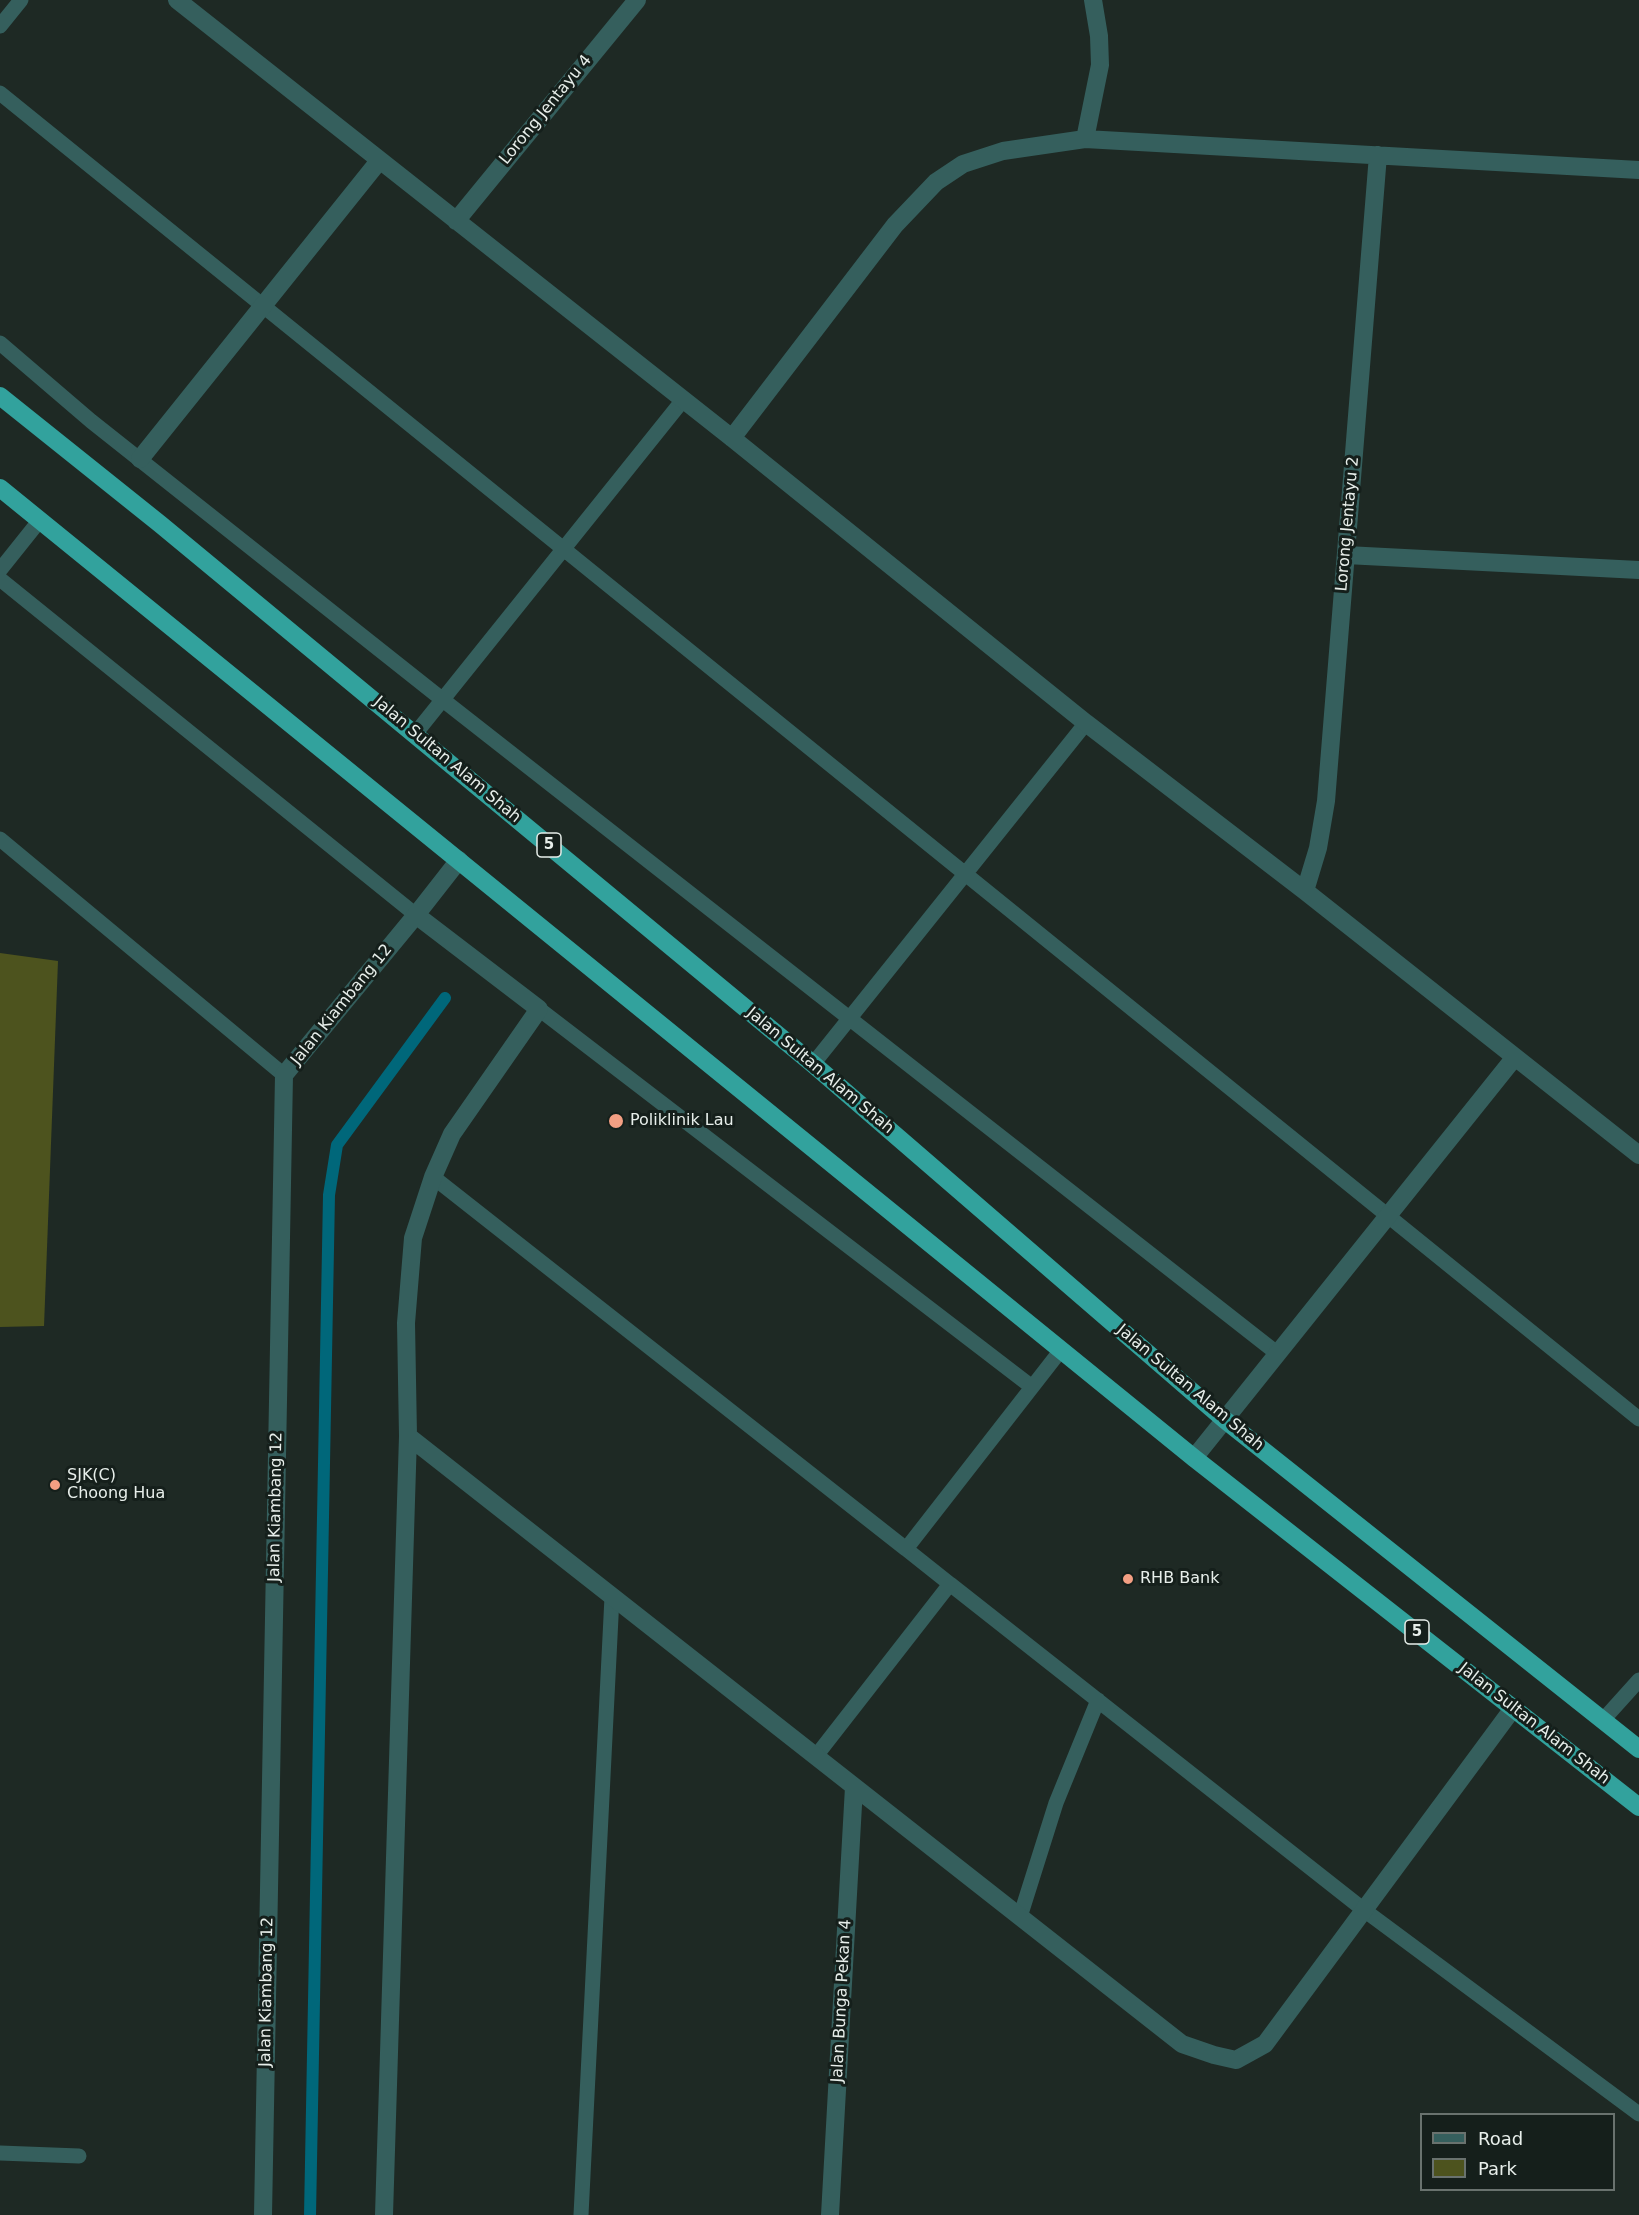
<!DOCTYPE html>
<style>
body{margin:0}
#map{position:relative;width:1639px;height:2215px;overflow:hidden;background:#1e2924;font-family:"DejaVu Sans",sans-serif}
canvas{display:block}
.legend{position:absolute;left:1420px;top:2113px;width:195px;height:78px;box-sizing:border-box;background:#151f1b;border:2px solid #69726e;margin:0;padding:8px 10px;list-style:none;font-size:18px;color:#e7eeea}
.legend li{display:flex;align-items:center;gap:12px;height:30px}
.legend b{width:30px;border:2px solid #69726e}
</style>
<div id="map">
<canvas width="1639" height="2215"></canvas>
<ul class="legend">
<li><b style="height:8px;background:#355f5d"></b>Road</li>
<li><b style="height:16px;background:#4d531e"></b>Park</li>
</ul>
</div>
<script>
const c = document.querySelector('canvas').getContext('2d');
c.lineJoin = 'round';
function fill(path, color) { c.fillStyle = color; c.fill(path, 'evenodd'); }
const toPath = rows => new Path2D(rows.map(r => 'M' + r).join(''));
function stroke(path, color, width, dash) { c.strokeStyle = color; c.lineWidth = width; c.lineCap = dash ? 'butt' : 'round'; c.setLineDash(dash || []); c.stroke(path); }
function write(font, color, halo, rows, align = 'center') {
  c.font = font + ' "DejaVu Sans",sans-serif'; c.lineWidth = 6; c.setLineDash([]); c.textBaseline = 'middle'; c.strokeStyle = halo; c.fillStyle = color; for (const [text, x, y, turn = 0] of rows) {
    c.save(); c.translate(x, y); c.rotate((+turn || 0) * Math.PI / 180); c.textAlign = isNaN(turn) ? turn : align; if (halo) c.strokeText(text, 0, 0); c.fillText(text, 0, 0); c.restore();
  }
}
fill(toPath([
 [0,953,58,961,44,1326,0,1327]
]), '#4d531e');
stroke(toPath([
 [310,2215,329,1195,337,1145,445,998]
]), '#00677a', 12);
stroke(toPath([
 [0,26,21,0],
 [0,93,1639,1419],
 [0,343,91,421,443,700,1278,1354],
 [0,570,40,520],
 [0,579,416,915],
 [415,734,683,400],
 [0,839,284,1075],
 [539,1009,1032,1387],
 [813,1064,1086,723],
 [433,1177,906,1549],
 [950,1584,1364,1910,1639,2114],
 [1603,1720,1639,1680],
 [816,1756,950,1584,906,1549,1061,1350],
 [1020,1917,1056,1803,1098,1700],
 [0,2153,79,2156],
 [581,2215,612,1597]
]), '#355f5d', 15);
stroke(toPath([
 [177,0,732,438,1086,723,1305,891,1639,1155],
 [1085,139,1100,65,1099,36,1093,0],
 [456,221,637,0],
 [732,438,895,225,936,182,963,164,1003,151,1085,139,1639,170],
 [140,459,379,161],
 [1346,555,1639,570],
 [1305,891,1318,848,1326,801,1378,155],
 [408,1436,1182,2044,1214,2055,1236,2060,1265,2044,1514,1707],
 [1194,1458,1515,1057],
 [263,2215,284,1075,416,915,459,860],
 [384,2215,408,1436,406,1323,413,1238,433,1177,452,1134,539,1009,416,915],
 [830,2215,854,1787]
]), '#355f5d', 18);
stroke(toPath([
 [0,396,160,524,813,1064,1225,1420,1639,1749],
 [0,488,1194,1458,1639,1807]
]), '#32a29d', 18);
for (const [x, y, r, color] of [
 [616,1121,8,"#f39f83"],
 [55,1485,6,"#f39f83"],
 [1128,1579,6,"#f39f83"]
]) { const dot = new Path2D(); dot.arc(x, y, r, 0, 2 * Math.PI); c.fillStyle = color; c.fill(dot); stroke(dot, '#151f1b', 2); }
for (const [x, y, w] of [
 [549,845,24],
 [1417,1632,24]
]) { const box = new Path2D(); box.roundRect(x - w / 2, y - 12, w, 24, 4.5); c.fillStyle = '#151f1b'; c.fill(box); stroke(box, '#e7eeea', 1.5); }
write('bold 15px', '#e7eeea', null, [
 ["5",549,845],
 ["5",1417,1632]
]);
write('16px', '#e7eeea', '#151f1b', [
 ["Lorong Jentayu 4",546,110,-51],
 ["Lorong Jentayu 2",1348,524,-85],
 ["Jalan Sultan Alam Shah",447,760,40],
 ["Jalan Kiambang 12",342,1005,-51],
 ["Jalan Sultan Alam Shah",820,1071,40],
 ["Jalan Sultan Alam Shah",1190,1388,40],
 ["Jalan Kiambang 12",276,1507,-89],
 ["Jalan Sultan Alam Shah",1534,1724,38],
 ["Jalan Kiambang 12",267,1992,-89],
 ["Jalan Bunga Pekan 4",842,2001,-87]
]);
write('16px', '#e7eeea', '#151f1b', [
 ["Poliklinik Lau",630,1121],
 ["SJK(C)",67,1476],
 ["Choong Hua",67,1494],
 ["RHB Bank",1140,1579]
], 'left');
</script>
